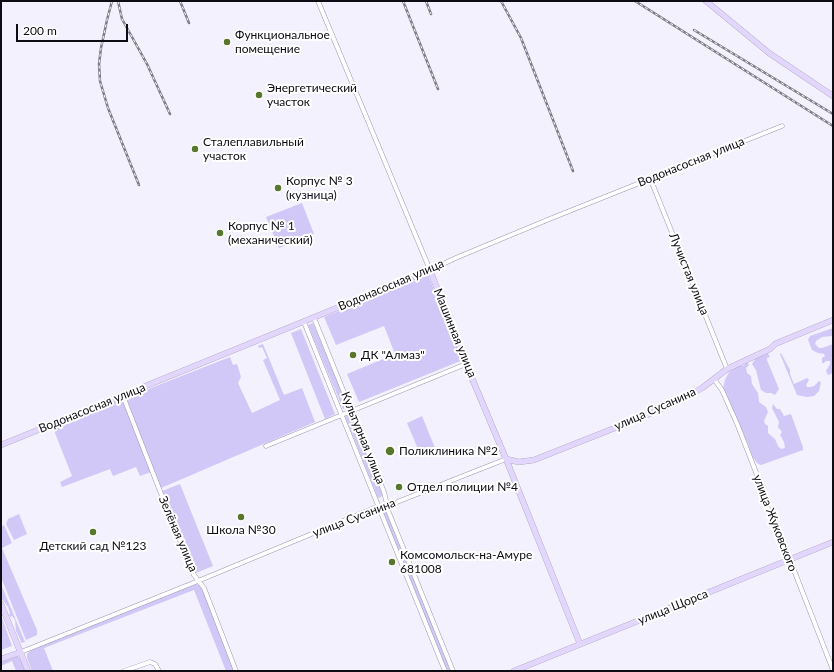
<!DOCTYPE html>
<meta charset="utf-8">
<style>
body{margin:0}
#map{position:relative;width:834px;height:672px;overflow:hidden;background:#f3f1fd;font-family:Lato,sans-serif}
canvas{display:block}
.frame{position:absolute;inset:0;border:2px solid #0e0b15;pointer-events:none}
.scale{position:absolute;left:16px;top:24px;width:112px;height:18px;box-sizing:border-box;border:2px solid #0e0b15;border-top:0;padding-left:5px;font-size:12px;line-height:14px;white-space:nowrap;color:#0e0b15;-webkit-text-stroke:3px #fff;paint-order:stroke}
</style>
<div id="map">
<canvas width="834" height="672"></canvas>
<div class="frame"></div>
<div class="scale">200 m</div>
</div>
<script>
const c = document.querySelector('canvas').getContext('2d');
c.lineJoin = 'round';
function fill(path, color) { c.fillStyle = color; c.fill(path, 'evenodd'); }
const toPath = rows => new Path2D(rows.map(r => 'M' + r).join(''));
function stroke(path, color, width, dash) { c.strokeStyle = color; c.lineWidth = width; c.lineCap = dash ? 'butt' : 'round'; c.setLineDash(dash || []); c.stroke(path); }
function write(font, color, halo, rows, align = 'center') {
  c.font = font + ' Lato,sans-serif'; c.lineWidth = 4; c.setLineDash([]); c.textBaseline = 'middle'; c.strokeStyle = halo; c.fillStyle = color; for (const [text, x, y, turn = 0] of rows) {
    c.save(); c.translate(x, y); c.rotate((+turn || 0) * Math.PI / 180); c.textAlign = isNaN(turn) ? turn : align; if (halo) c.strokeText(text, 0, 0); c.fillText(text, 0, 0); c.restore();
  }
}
fill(toPath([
 [302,203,314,234,279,248,266,217],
 [428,275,463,360,359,402,347,374,395,354,384,326,336,345,324,317],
 [313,323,348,407,343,409,308,325],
 [833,328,833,336,822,337,816,341,815,344,819,348,822,348,833,344,833,373,828,375,826,371,830,364,830,361,826,361,824,363,822,363,822,358,825,356,824,354,818,353,812,350,808,340,810,336],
 [301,329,335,414,325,419,291,333],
 [263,344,284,395,302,388,315,422,161,488,126,400,128,397,230,357,233,365,237,364,241,377,238,383,252,413,280,400,263,360,267,358,262,347,259,348,258,346],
 [768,353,770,357,767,358,767,360,779,389,775,395,771,393,766,393,761,390,756,370,752,364,756,358],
 [781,353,790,370,790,374,794,384,807,378,809,380,806,385,807,387,810,387,814,386,819,381,821,382,819,391,814,396,807,397,797,395,780,354],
 [747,362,749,365,746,368,747,373,751,376,752,384,758,393,759,402,766,407,768,412,764,421,765,424,768,426,768,433,775,439,778,446,781,449,785,448,784,442,780,435,782,432,778,427,779,422,772,408,773,404,777,409,780,409,784,416,791,414,803,447,803,450,761,465,757,463,752,456,748,444,723,388,725,380,729,372,738,366,743,366],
 [121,399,124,401,151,472,140,476,136,467,113,476,110,469,62,487,60,482,72,476,53,428,55,425],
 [350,414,383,496,378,498,345,416],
 [422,416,435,448,420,454,407,423],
 [180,484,213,566,196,573,162,491],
 [382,508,385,509,451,671,447,671,382,510],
 [19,514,27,534,14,540,6,524,8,519],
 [4,525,12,543,2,548,37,630,37,635,26,640,1,577,1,527],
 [1,584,25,642,21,643,20,639,16,631,15,620,12,616,10,617,9,615,10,613,8,607,2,599],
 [196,584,201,586,202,588,234,671,226,671,194,590,44,648,53,671,32,671,27,658,27,654,31,650],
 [1,615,12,646,1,650,1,641,2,641],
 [18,656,27,671,16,671,12,661,1,666,1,661]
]), '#d2c8f8');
const street = toPath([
 [318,1,430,270,458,257,552,218,782,126],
 [650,178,727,369],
 [314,318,384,492,389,513,453,671],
 [304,322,445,671],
 [714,379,722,390,738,426,757,475,764,499,790,560,833,670],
 [123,396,160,491,194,575,204,588,236,671],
 [266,446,466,364],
 [21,652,198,581,379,506,387,506,506,459],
 [124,671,150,662,155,664,159,671]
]);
const secondary = toPath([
 [706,1,769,53,833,96],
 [1,445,430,270,466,364,506,459,580,644],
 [506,459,519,462,534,460,640,418,677,402,702,388,727,369,770,349,775,344,833,320],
 [1,604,28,671],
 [1,659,21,652],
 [514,671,833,542]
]);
stroke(street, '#9d97b3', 5);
stroke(secondary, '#9d97b3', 6);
stroke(street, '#fff', 4);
stroke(secondary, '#e2d6fc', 5.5);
const rail = toPath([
 [112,1,107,20,101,48,99,64,100,81,108,108,139,185],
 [118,1,122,19,147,64,170,114],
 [180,1,189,23],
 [403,1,438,89],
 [426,1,431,14],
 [501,1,521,38,573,171],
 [635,1,833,126],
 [694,30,833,114]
]);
stroke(rail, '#7e7c87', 2.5);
stroke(rail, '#fff', 1, [3]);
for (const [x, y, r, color] of [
 [227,42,4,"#58772d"],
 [259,95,4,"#58772d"],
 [195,149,4,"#58772d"],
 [278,188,4,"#58772d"],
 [220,233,4,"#58772d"],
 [353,355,4,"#58772d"],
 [390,451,5,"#58772d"],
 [399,487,4,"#58772d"],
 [241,517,4,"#58772d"],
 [93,532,4,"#58772d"],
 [392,562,4,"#58772d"]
]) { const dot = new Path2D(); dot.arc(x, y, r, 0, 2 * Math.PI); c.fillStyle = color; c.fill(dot); stroke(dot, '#fff', 1.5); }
write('12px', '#0e0b15', '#fff', [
 ["Функциональное",235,35],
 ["помещение",235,49],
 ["Энергетический",267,88],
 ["участок",267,102],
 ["Сталеплавильный",203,142],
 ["участок",203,156],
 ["Корпус № 3",286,181],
 ["(кузница)",286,195],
 ["Корпус № 1",228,226],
 ["(механический)",228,240],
 ["ДК \"Алмаз\"",361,355],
 ["Поликлиника №2",399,451],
 ["Отдел полиции №4",407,487],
 ["Школа №30",241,530,"center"],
 ["Детский сад №123",93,546,"center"],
 ["Комсомольск-на-Амуре",400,555],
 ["681008",400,569]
], 'left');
write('12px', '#0e0b15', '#fff', [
 ["Водонасосная улица",691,162,-22],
 ["Лучистая улица",689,274,68],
 ["Водонасосная улица",391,285,-23],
 ["Машинная улица",455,333,68],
 ["Водонасосная улица",92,408,-22],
 ["улица Сусанина",655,409,-24],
 ["Культурная улица",363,438,68],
 ["улица Сусанина",354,518,-21],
 ["улица Жуковского",775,523,69],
 ["Зелёная улица",178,534,67],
 ["улица Щорса",673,607,-22]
]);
</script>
